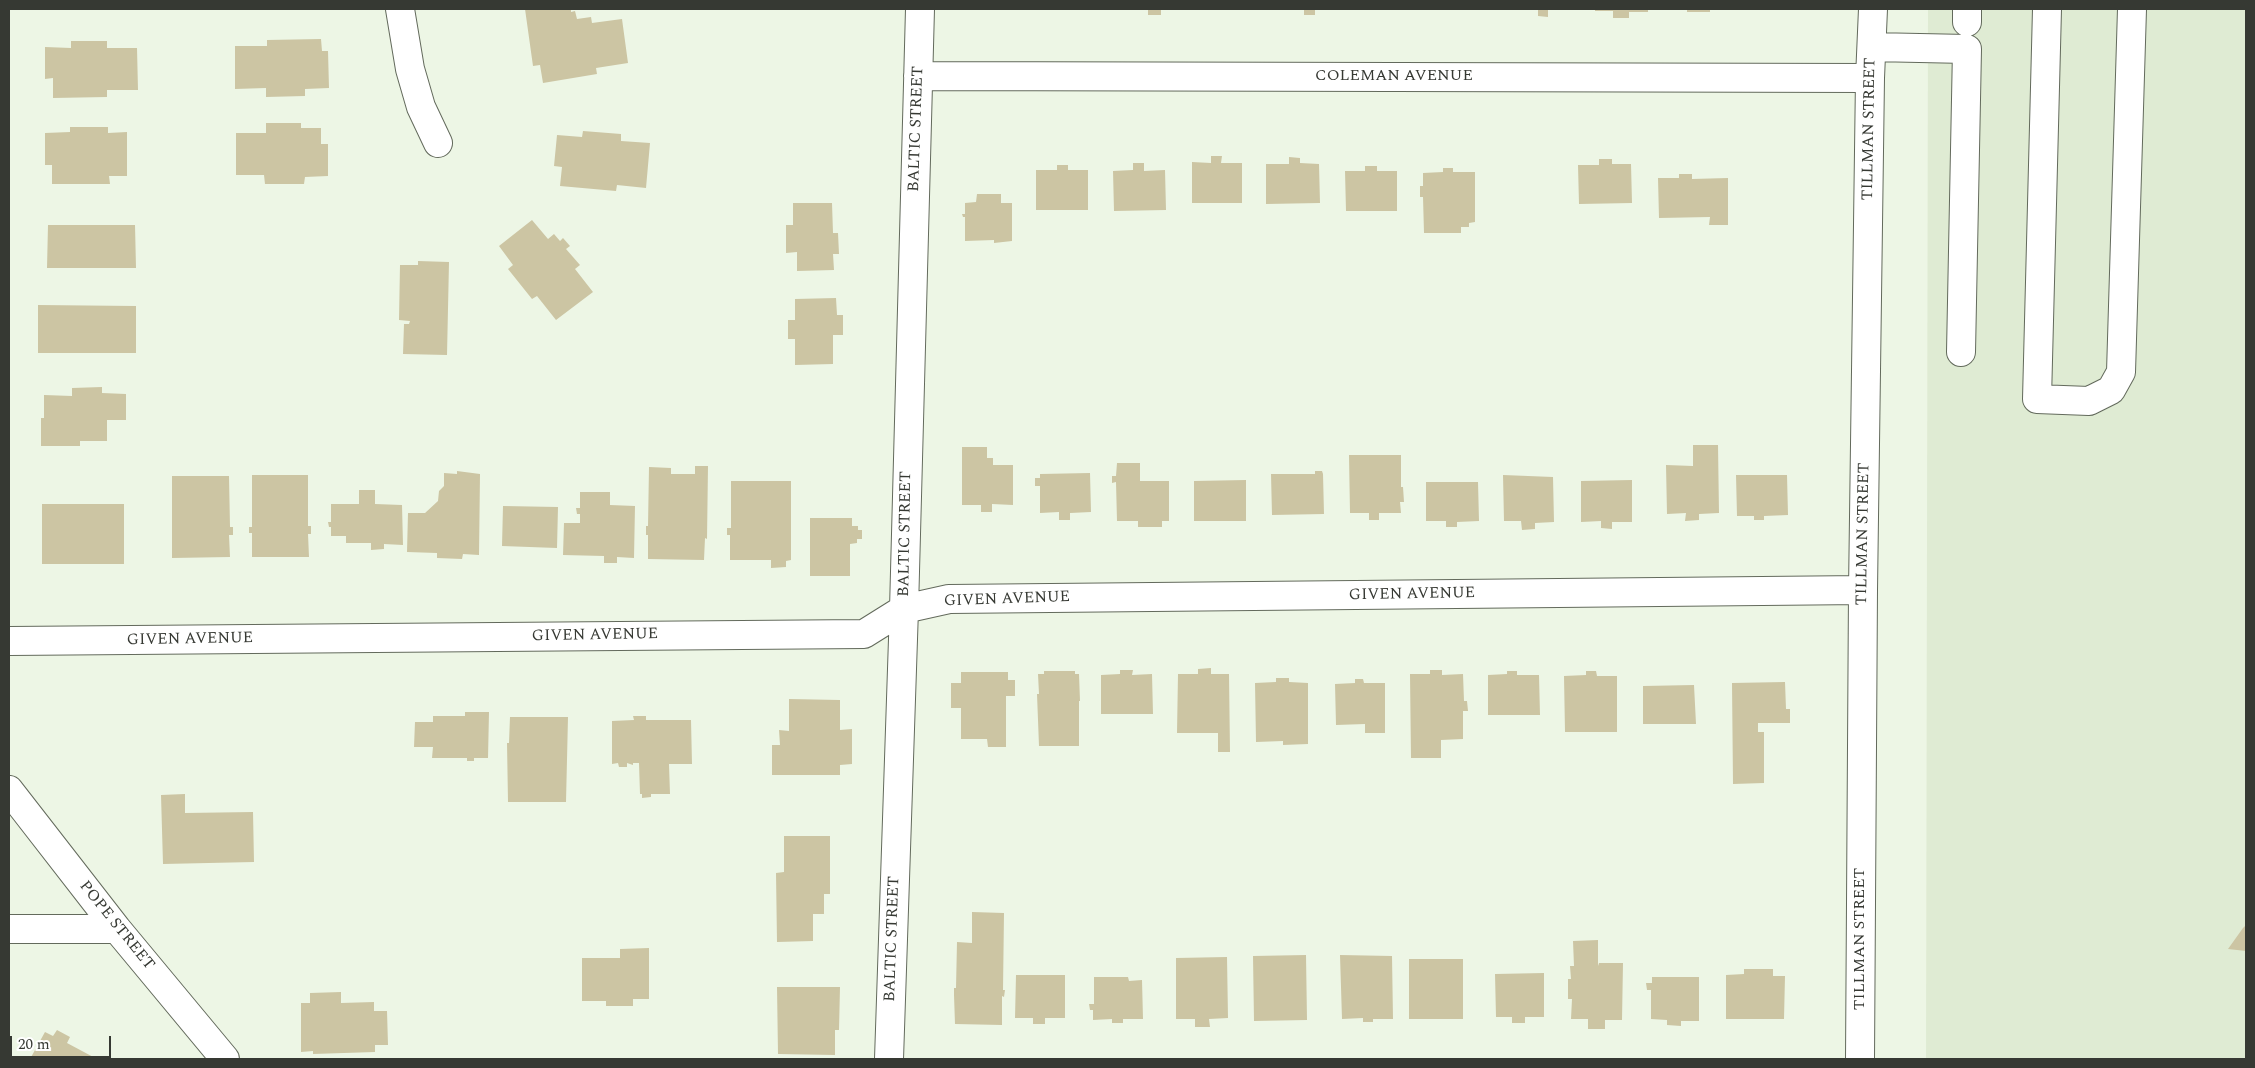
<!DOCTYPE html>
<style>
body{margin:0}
#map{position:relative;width:2255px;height:1068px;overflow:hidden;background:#edf6e5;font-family:Spectral,serif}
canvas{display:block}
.frame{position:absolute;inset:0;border:10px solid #363933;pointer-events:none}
.scale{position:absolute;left:10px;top:1036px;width:101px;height:22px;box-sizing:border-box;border:2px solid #363933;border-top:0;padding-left:6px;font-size:15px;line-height:18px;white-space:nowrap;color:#363933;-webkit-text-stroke:4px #fff;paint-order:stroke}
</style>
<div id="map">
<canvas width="2255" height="1068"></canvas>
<div class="frame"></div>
<div class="scale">20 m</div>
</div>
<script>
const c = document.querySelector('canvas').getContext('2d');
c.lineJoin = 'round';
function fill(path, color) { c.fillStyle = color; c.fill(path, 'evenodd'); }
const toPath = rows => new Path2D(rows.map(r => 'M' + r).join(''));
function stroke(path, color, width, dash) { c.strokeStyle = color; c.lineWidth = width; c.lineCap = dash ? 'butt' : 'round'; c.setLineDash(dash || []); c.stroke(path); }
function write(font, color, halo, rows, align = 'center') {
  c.font = font + ' Spectral,serif'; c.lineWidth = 4; c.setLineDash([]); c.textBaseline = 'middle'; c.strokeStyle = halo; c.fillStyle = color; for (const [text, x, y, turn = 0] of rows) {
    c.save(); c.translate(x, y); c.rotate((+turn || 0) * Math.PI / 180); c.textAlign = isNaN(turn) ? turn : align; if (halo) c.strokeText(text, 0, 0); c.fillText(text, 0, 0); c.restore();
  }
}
fill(toPath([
 [1928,9,2246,9,2246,1059,1926,1059]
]), '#dfebd3');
fill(toPath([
 [525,9,571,9,571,12,575,11,577,19,591,17,592,23,622,19,628,63,596,68,597,74,543,83,540,65,533,66],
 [1148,9,1161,9,1161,15,1148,15],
 [1304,9,1315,9,1315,15,1304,15],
 [1538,9,1548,9,1548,17,1538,16],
 [1595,9,1648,9,1648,12,1629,12,1629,18,1613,18,1613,11,1595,11],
 [1687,9,1710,9,1710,12,1687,12],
 [321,39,322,51,328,51,329,88,305,89,305,96,266,97,266,88,235,89,235,46,267,46,267,40],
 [71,41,107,41,107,48,137,48,138,90,107,90,107,97,53,98,53,78,45,79,45,47,71,48],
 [266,123,301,123,301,128,321,128,321,144,328,144,328,176,305,177,304,184,265,184,264,175,236,175,236,133,266,133],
 [70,127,108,127,108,133,127,132,127,176,109,176,110,184,52,184,52,165,45,165,45,133,70,132],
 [583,131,621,134,621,141,650,143,646,188,617,185,616,191,560,186,562,167,554,166,557,135,582,137],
 [1211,156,1222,156,1221,163,1242,163,1242,203,1192,203,1192,162,1211,163],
 [1289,157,1300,158,1300,163,1319,164,1320,203,1266,204,1266,164,1289,164],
 [1599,159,1612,159,1612,164,1631,164,1632,203,1579,204,1578,165,1599,165],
 [1133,163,1144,163,1144,171,1165,170,1166,210,1114,211,1113,171,1133,170],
 [1057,165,1068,165,1068,170,1088,170,1088,210,1036,210,1036,170,1057,170],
 [1365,166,1377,166,1377,171,1397,171,1397,211,1346,211,1345,171,1365,171],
 [1443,168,1453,168,1453,172,1475,172,1475,222,1469,223,1469,227,1461,227,1461,233,1424,233,1423,197,1420,197,1420,186,1423,186,1423,173,1443,172],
 [1679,174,1692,174,1692,179,1728,178,1728,225,1709,225,1710,217,1659,218,1658,178,1679,178],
 [977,194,1001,194,1001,203,1012,203,1012,241,994,243,994,240,965,241,965,217,963,217,962,214,965,214,965,203,976,202],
 [793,203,832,203,833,233,838,233,839,254,833,254,834,270,797,271,797,252,786,253,786,225,793,225],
 [532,220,548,239,554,234,560,241,563,238,570,246,566,249,580,265,575,269,593,292,556,320,537,296,532,299,508,269,513,265,499,246],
 [48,225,135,225,136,268,47,268],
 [418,261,449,262,447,355,403,354,404,324,409,324,410,321,399,320,400,265,418,265],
 [836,298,837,315,843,315,843,335,833,335,833,364,795,365,795,339,788,339,788,320,795,320,795,299],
 [38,305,136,306,136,353,38,353],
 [102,387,102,393,126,394,126,420,107,420,107,441,80,441,80,446,41,446,41,418,44,418,44,395,72,396,72,388],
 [1693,445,1718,445,1719,513,1699,514,1699,520,1685,521,1686,513,1667,514,1666,465,1693,466],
 [962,447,987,447,987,458,993,458,993,465,1013,465,1013,505,992,504,992,512,981,512,981,505,962,505],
 [1349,455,1401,455,1401,487,1403,487,1404,502,1400,502,1401,513,1379,513,1379,520,1369,520,1369,513,1350,513],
 [1117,463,1140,463,1140,481,1169,481,1169,521,1162,521,1162,527,1138,527,1138,521,1117,521,1116,482,1112,483,1112,476,1116,476],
 [695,466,708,466,707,539,705,538,704,560,648,559,648,535,646,535,646,526,648,526,649,467,671,468,671,474,695,474],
 [457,471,480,474,479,555,463,554,462,559,437,558,437,553,407,552,408,513,425,513,438,501,439,491,444,486,444,473,457,474],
 [1315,471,1322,471,1323,474,1324,514,1272,515,1271,474,1315,474],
 [1090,473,1091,512,1070,513,1070,520,1059,520,1059,512,1040,513,1040,486,1035,486,1035,478,1040,478,1040,474],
 [252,475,308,475,308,526,311,526,311,534,308,534,309,557,252,557,252,533,249,533,249,527,252,527],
 [1503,475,1553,477,1554,522,1535,523,1535,529,1522,530,1521,521,1504,521],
 [1736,475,1787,475,1788,515,1764,516,1764,520,1754,520,1754,516,1737,516],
 [172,476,229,476,230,527,233,527,233,535,229,535,230,557,172,558],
 [1246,480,1246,521,1194,521,1194,481],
 [1632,480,1632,522,1612,522,1612,529,1601,528,1601,521,1581,522,1581,481],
 [731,481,791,481,791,560,786,561,786,567,771,568,771,560,730,560,730,535,727,535,727,528,731,528],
 [1426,482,1478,482,1479,521,1457,522,1457,527,1446,527,1446,521,1426,521],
 [359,490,375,490,375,504,402,505,403,545,384,544,384,549,371,550,371,543,346,543,346,536,331,536,331,527,329,527,328,522,331,522,331,504,359,504],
 [580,492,610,492,610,505,635,506,634,558,617,557,617,563,604,563,604,556,563,555,564,523,580,523,580,514,577,514,576,508,580,508],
 [42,504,124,504,124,564,42,564],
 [503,506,558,507,557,548,502,546],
 [810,518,852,518,852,526,858,526,858,530,862,530,862,539,857,539,857,543,850,544,850,576,810,576],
 [1211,668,1211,674,1229,674,1230,752,1218,752,1218,733,1177,733,1178,674,1198,674,1198,669],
 [1120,670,1133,670,1132,675,1152,674,1153,714,1101,714,1101,675,1120,674],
 [1430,670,1442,670,1442,675,1463,674,1464,701,1467,701,1468,711,1463,711,1463,739,1441,740,1441,758,1411,758,1410,674,1430,674],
 [1044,671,1075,671,1075,674,1079,674,1080,701,1079,701,1079,746,1039,746,1037,694,1039,694,1038,674,1044,674],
 [1507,671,1517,671,1517,675,1539,675,1540,715,1488,715,1488,675,1507,674],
 [1586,671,1596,671,1597,676,1617,676,1617,732,1565,732,1564,676,1586,675],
 [961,672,1008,672,1008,680,1015,680,1015,696,1006,696,1006,747,988,747,987,739,961,739,961,708,951,708,951,683,961,683],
 [1276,678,1289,678,1289,682,1308,683,1308,744,1283,745,1283,741,1256,742,1255,683,1276,682],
 [1355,679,1363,679,1364,683,1385,683,1385,733,1365,733,1365,724,1336,725,1335,684,1355,683],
 [1785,682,1786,709,1790,709,1790,723,1758,723,1758,732,1764,732,1764,783,1733,784,1732,683],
 [1694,685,1696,724,1643,724,1643,686],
 [789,699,840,700,840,730,852,729,852,764,840,765,840,775,772,775,772,745,780,745,779,730,789,731],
 [465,712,489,712,488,758,474,758,474,761,467,761,467,758,432,758,433,747,414,747,415,722,433,722,433,716,465,716],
 [633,716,646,716,646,720,691,720,692,764,669,764,670,794,651,794,651,797,642,798,642,794,640,794,639,763,633,763,633,765,627,763,627,767,619,767,618,763,612,764,612,721,634,720],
 [510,717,568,717,566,802,508,802,507,743,509,743],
 [185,794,185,813,253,812,254,862,163,864,161,795],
 [784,836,830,836,830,894,824,894,824,914,813,914,813,941,777,942,776,873,784,872],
 [972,912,1004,913,1003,990,1005,990,1004,997,1002,996,1002,1025,955,1024,954,995,954,988,956,988,957,942,972,943],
 [2246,925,2246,951,2228,949,2243,928],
 [1598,940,1598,966,1599,963,1623,963,1622,1020,1605,1020,1605,1029,1588,1029,1588,1019,1571,1019,1572,999,1568,999,1568,979,1571,979,1570,966,1574,966,1573,941],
 [649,948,649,999,633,999,633,1006,606,1006,606,1001,582,1001,582,958,620,958,620,949],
 [1306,955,1307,1020,1254,1021,1253,956],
 [1340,955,1392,956,1393,1019,1373,1019,1373,1022,1363,1022,1363,1018,1342,1019],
 [1227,957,1228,1018,1209,1019,1210,1027,1195,1027,1195,1019,1176,1019,1176,958],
 [1409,959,1463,959,1463,1019,1409,1019],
 [1744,969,1773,969,1773,976,1785,976,1784,1019,1726,1019,1726,975,1744,974],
 [1544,973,1544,1017,1525,1017,1525,1023,1512,1023,1512,1017,1496,1017,1495,974],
 [1016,975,1065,975,1065,1018,1045,1018,1045,1024,1033,1024,1033,1018,1015,1018],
 [1094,977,1128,977,1129,981,1142,980,1143,1019,1123,1019,1123,1023,1112,1023,1112,1019,1093,1020,1093,1010,1090,1010,1089,1004,1094,1004],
 [1652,977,1699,977,1699,1021,1681,1021,1681,1026,1667,1025,1667,1020,1651,1019,1651,990,1647,990,1646,983,1652,983],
 [777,987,840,987,839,1030,835,1030,835,1055,778,1054],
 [341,992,341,1003,374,1002,374,1011,387,1011,388,1045,375,1045,375,1052,313,1054,313,1051,301,1052,301,1003,310,1003,310,993],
 [57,1030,70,1037,67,1043,97,1059,30,1059,45,1032,53,1036]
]), '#ccc5a3');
const minor = toPath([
 [400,9,410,69,421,107,438,143],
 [2047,9,2037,399,2089,401,2111,390,2121,372,2132,9],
 [1967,22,1967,9],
 [1872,47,1967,49,1961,352],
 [918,76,1870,78],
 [9,641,864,634,904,609,949,599,1863,590],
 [9,790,117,929,225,1059],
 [9,929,117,929],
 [889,1059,904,609,920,9],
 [1860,1059,1863,590,1870,78,1873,9]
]);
stroke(minor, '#636a5c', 30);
stroke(minor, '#fff', 28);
write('16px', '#363933', '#fff', [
 ["COLEMAN AVENUE",1394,77],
 ["BALTIC STREET",917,129,-88],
 ["TILLMAN STREET",1870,129,-89],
 ["BALTIC STREET",906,534,-89],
 ["TILLMAN STREET",1864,534,-89],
 ["GIVEN AVENUE",1412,595,-1],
 ["GIVEN AVENUE",1007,600,-2],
 ["GIVEN AVENUE",595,636,-1],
 ["GIVEN AVENUE",190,640,-1],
 ["POPE STREET",116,926,51],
 ["BALTIC STREET",893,939,-88],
 ["TILLMAN STREET",1861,939,-90]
]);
</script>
